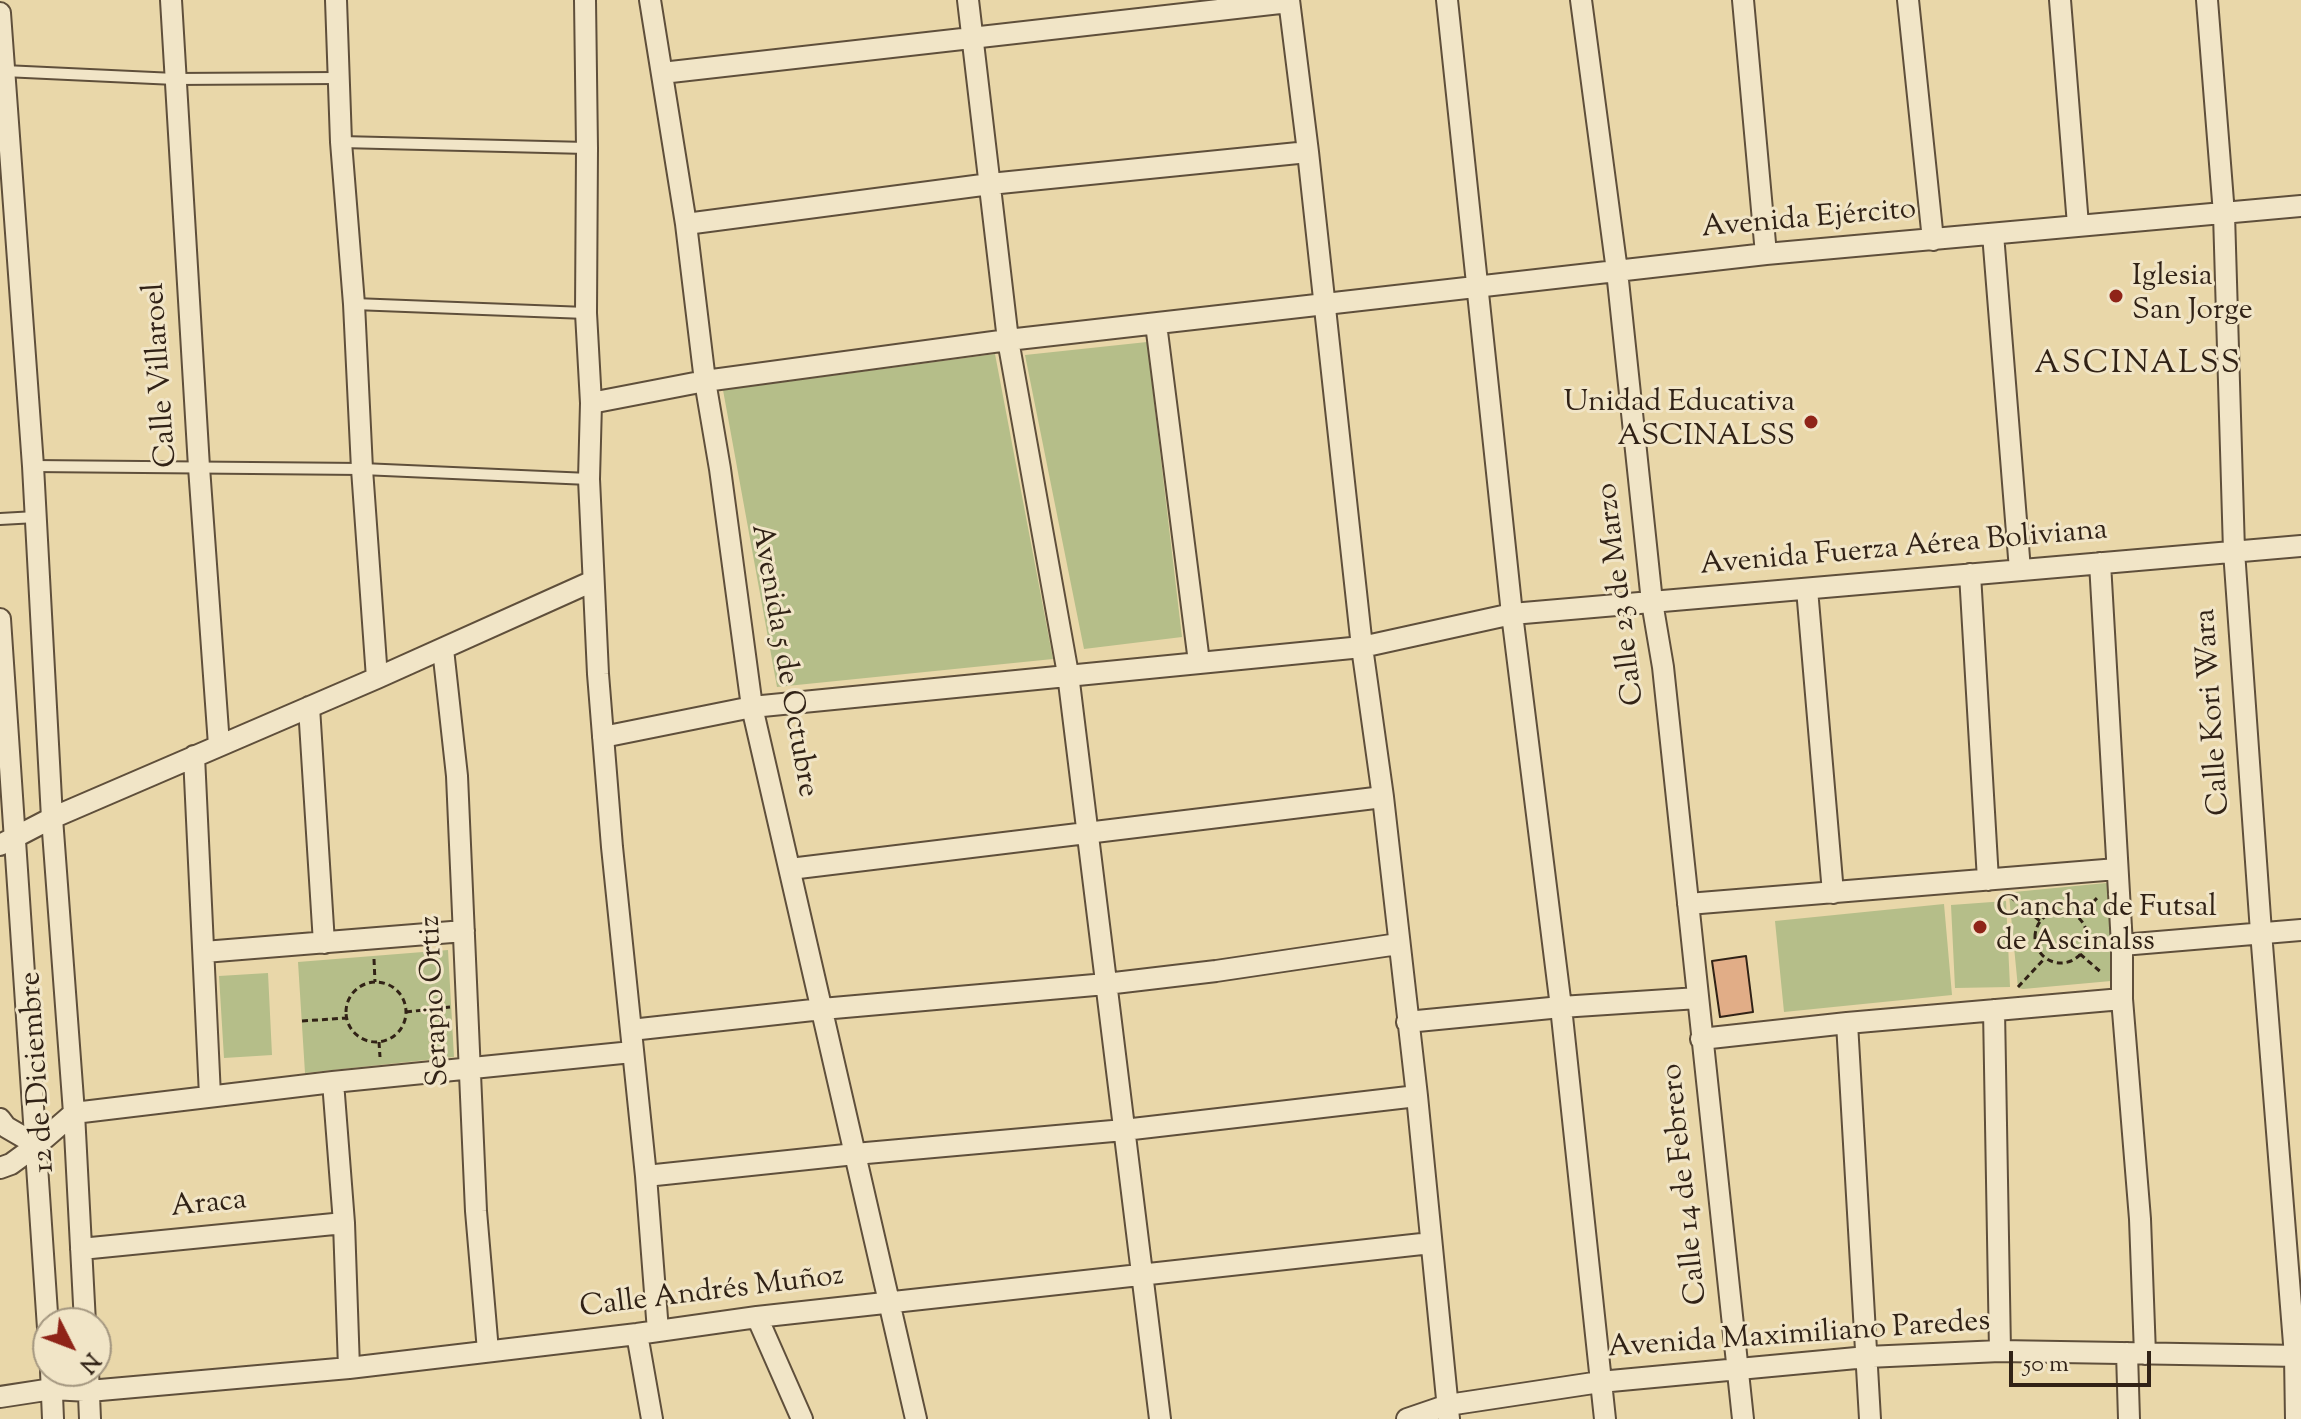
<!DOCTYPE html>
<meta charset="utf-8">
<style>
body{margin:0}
#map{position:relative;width:2301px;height:1419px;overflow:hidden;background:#e9d7a9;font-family:"Sorts Mill Goudy",serif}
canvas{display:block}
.north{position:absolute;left:32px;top:1307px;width:80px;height:80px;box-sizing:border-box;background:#f1e5c7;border:2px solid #a49780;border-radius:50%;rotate:132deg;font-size:22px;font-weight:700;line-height:32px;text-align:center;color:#312216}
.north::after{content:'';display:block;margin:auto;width:28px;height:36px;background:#8f2418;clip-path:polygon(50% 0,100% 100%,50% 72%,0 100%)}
.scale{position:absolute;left:2009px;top:1351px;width:142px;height:36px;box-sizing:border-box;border:4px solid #312216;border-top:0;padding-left:10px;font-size:24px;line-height:28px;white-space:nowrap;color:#312216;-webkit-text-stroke:6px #f1e5c7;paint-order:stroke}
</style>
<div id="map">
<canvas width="2301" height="1419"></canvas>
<div class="north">N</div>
<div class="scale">50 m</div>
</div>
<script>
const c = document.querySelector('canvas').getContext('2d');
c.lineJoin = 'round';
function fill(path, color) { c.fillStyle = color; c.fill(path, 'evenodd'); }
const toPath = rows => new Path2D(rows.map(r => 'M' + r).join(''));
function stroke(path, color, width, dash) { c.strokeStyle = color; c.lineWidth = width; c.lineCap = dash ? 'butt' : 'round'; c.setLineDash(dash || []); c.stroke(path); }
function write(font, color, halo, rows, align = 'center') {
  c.font = font + ' "Sorts Mill Goudy",serif'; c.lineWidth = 6; c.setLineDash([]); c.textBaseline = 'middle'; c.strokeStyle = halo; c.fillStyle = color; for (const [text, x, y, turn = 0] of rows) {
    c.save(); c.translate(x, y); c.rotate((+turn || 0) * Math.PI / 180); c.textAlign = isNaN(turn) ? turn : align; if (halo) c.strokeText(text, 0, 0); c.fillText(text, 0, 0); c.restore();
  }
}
fill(toPath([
 [1147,342,1182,637,1084,649,1025,355],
 [995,354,1053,659,777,687,723,390],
 [2106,883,2110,884,2111,891,2113,977,2111,981,2023,989,2018,988,2009,895,2014,892],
 [2006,901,2010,987,1955,988,1951,905],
 [1944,904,1952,995,1784,1012,1775,921],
 [448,950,454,1057,305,1073,298,962],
 [268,973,272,1055,224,1058,219,976]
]), '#b5be89');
const building = toPath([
 [1746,956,1753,1012,1720,1017,1712,961,1746,956]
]);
fill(building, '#e1ad87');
stroke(building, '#312216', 2);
const service = toPath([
 [4,71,175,79,337,78],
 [341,142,587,148],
 [354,304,586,313],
 [33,466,362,469,589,479],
 [0,519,36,517]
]);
const minor = toPath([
 [171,0,199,467,219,745],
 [336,0,341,142,354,304,362,469,377,678],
 [585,0,587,148,586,313,591,403,589,479,598,674,612,847,646,1176,658,1331],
 [650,0,686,224,705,381,720,469,752,707,916,1419],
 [968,0,1008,340,1068,674,1160,1419],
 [1289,0,1308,152,1362,647,1383,797,1417,1096,1449,1419],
 [1447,0,1512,614,1561,1007,1605,1419],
 [1581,0,1617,271,1652,602,1663,667,1743,1419],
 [1743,0,1766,254],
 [1908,0,1933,240],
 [2060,0,2078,225],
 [2207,0,2224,214,2234,551,2261,932,2295,1356,2296,1419],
 [0,13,33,466,52,818,74,1113,85,1323],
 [662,73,1289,2],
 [686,224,990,184,1308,152],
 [1993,234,2020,570],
 [1156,324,1199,662],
 [591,403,705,381,1008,340,1766,254,2301,206],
 [2100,563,2122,945,2122,999,2140,1219,2145,1354],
 [1970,574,1988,880],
 [1807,589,1833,893],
 [0,619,48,1328],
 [443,649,457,776,476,1211,488,1351],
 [309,707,324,943],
 [603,737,752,707,1362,647,1512,614,2301,546],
 [194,756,210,1096],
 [0,845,52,818,377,678,593,581],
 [790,869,1383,797],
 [1688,904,2117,869],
 [2122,945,2301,930],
 [204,952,464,931],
 [1994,1010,2000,1351],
 [1407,1022,1561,1007,1698,998],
 [1847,1023,1870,1419],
 [631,1030,822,1009,1106,984,1216,971,1398,944],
 [1701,1039,1847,1023,2122,999],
 [333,1082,344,1223,349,1368],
 [0,1119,6,1127,37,1145],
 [0,1168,11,1164,37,1145,74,1113,333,1082,632,1052],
 [646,1176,855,1154,1124,1130,1417,1096],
 [81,1249,344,1223],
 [757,1317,802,1419],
 [637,1334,652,1419],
 [2127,1353,2129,1419],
 [51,1371,53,1419],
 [88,1371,90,1419],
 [0,1397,52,1389,89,1391,349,1368,637,1334,757,1317,1431,1243],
 [1407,1419,1448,1405,1600,1382,1867,1357,2000,1351,2301,1356]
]);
stroke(service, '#5f4f3b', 14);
stroke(minor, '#5f4f3b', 24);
stroke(toPath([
 [2012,898,2040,921],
 '2035 937a26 26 0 1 1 52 0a26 26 0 1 1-52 0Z',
 [2079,917,2098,897],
 [2080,954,2102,973],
 [374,959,375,982],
 '346 1012a30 30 0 1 1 60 0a30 30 0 1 1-60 0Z',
 [2018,987,2045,958],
 [406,1012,450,1007],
 [302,1021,346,1018],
 [379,1042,380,1057]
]), '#312216', 3, [6, 4]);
stroke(service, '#f1e5c7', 10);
stroke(minor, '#f1e5c7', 20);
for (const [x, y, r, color] of [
 [2116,296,8,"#8f2418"],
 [1811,422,8,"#8f2418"],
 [1980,927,8,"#8f2418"]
]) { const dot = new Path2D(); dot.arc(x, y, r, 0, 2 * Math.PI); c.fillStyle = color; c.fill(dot); stroke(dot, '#f1e5c7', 3); }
write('30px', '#312216', '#f1e5c7', [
 ["Avenida Ejército",1809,221,-5],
 ["Calle Villaroel",163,375,-94],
 ["Avenida Fuerza Aérea Boliviana",1904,550,-5],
 ["Calle 23 de Marzo",1623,594,-97],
 ["Avenida 5 de Octubre",782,661,80],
 ["Calle Kori Wara",2215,712,-94],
 ["Serapio Ortiz",437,1001,-93],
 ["12 de Diciembre",40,1072,-94],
 ["Calle 14 de Febrero",1687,1184,-96],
 ["Araca",209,1206,-6],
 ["Calle Andrés Muñoz",712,1294,-7],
 ["Avenida Maximiliano Paredes",1799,1337,-4]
]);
write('30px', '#312216', '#f1e5c7', [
 ["Iglesia",2132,279],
 ["San Jorge",2132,313],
 ["Unidad Educativa",1795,405,"right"],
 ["ASCINALSS",1795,439,"right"],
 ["Cancha de Futsal",1996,910],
 ["de Ascinalss",1996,944]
], 'left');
c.letterSpacing = '2px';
write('32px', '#312216', '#f1e5c7', [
 ["ASCINALSS",2138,367]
]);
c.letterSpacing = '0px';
</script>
